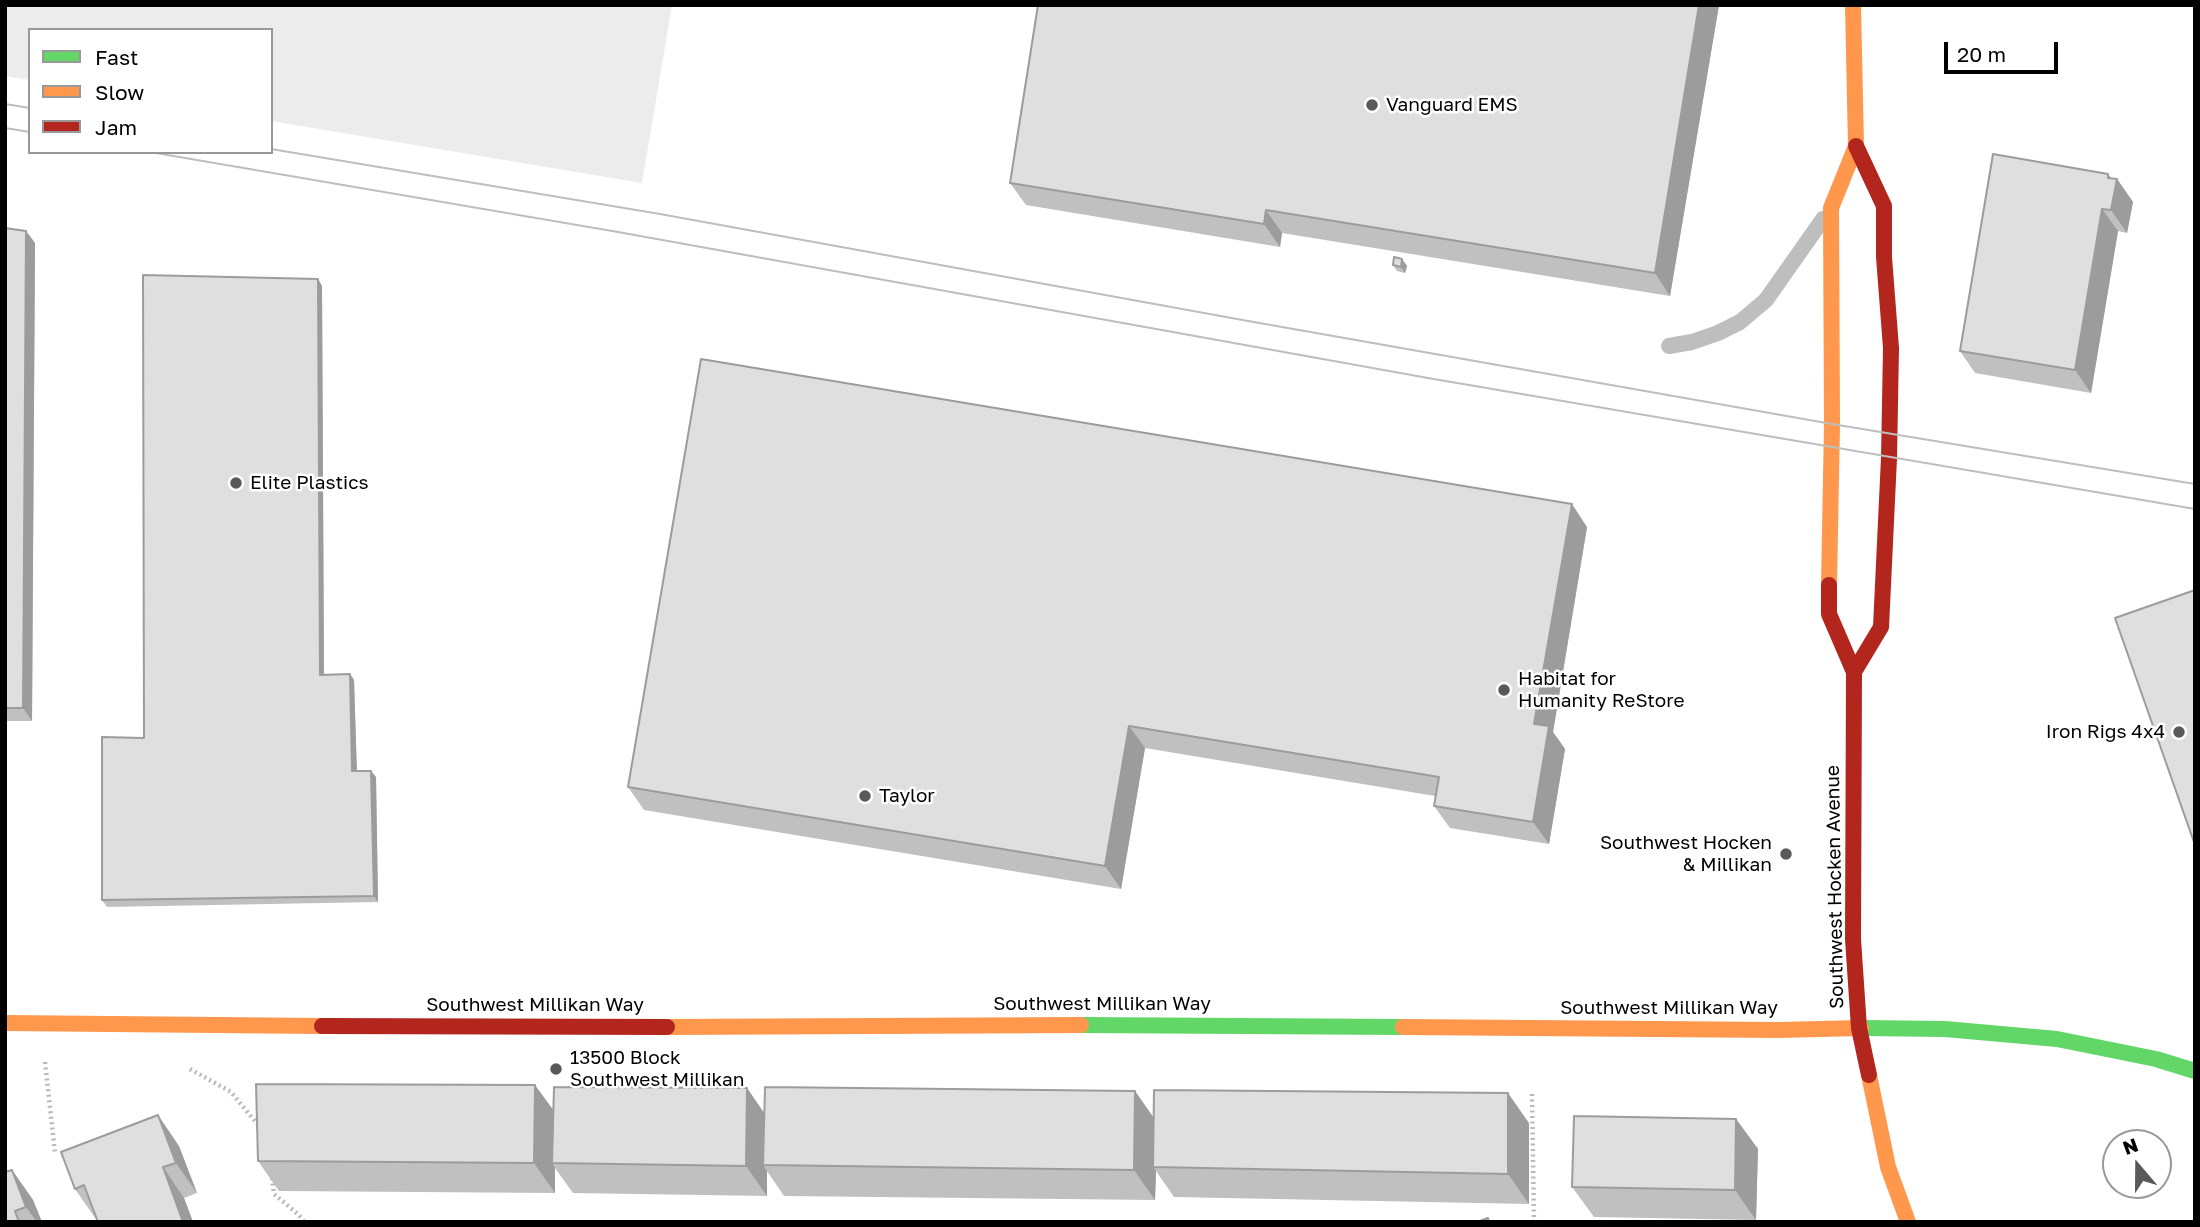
<!DOCTYPE html>
<style>
body{margin:0}
#map{position:relative;width:2200px;height:1227px;overflow:hidden;background:#fff;font-family:"Golos Text",sans-serif}
canvas{display:block}
.frame{position:absolute;inset:0;border:7px solid #000;pointer-events:none}
.legend{position:absolute;left:28px;top:28px;width:245px;height:126px;box-sizing:border-box;background:#fff;border:2px solid #999;margin:0;padding:9px 12px;list-style:none;font-size:21px;color:#000}
.legend li{display:flex;align-items:center;gap:14px;height:35px}
.legend b{width:35px;border:2px solid #999}
.north{position:absolute;left:2102px;top:1129px;width:70px;height:70px;box-sizing:border-box;background:#fff;border:2px solid #999;border-radius:50%;rotate:340deg;font-size:19px;font-weight:700;line-height:28px;text-align:center;color:#000}
.north::after{content:'';display:block;margin:auto;width:24px;height:32px;background:#595959;clip-path:polygon(50% 0,100% 100%,50% 72%,0 100%)}
.scale{position:absolute;left:1944px;top:42px;width:114px;height:32px;box-sizing:border-box;border:4px solid #000;border-top:0;padding-left:9px;font-size:21px;line-height:24px;white-space:nowrap;color:#000;-webkit-text-stroke:5px #fff;paint-order:stroke}
</style>
<div id="map">
<canvas width="2200" height="1227"></canvas>
<div class="frame"></div>
<ul class="legend">
<li><b style="height:9px;background:#63d668"></b>Fast</li>
<li><b style="height:9px;background:#ff974d"></b>Slow</li>
<li><b style="height:9px;background:#b3261e"></b>Jam</li>
</ul>
<div class="north">N</div>
<div class="scale">20 m</div>
</div>
<script>
const c = document.querySelector('canvas').getContext('2d');
c.lineJoin = 'round';
function fill(path, color) { c.fillStyle = color; c.fill(path, 'evenodd'); }
const toPath = rows => new Path2D(rows.map(r => 'M' + r).join(''));
function stroke(path, color, width, dash) { c.strokeStyle = color; c.lineWidth = width; c.lineCap = dash ? 'butt' : 'round'; c.setLineDash(dash || []); c.stroke(path); }
function write(font, color, halo, rows, align = 'center') {
  c.font = font + ' "Golos Text",sans-serif'; c.lineWidth = 5; c.setLineDash([]); c.textBaseline = 'middle'; c.strokeStyle = halo; c.fillStyle = color; for (const [text, x, y, turn = 0] of rows) {
    c.save(); c.translate(x, y); c.rotate((+turn || 0) * Math.PI / 180); c.textAlign = isNaN(turn) ? turn : align; if (halo) c.strokeText(text, 0, 0); c.fillText(text, 0, 0); c.restore();
  }
}
fill(toPath([
 [5,5,672,5,642,183,271,121,271,30,30,30,30,80,5,76]
]), '#ececec');
stroke(toPath([
 [45,1062,55,1153],
 [190,1069,231,1092,259,1126],
 [1532,1094,1534,1222],
 [272,1178,274,1194,299,1215,304,1222]
]), '#b9b9b9', 4.5, [2, 3.5]);
stroke(toPath([
 [1669,346,1692,342,1718,333,1740,322,1766,300,1823,219]
]), '#bebebe', 16);
stroke(toPath([
 [1081,1025,1403,1027],
 [1861,1028,1945,1029,2057,1039,2156,1059,2195,1071]
]), '#63d668', 16);
stroke(toPath([
 [1829,585,1832,424,1831,208,1856,146,1853,5],
 [5,1023,322,1026],
 [667,1027,1081,1025],
 [1403,1027,1779,1030,1861,1028],
 [1869,1075,1888,1167,1908,1222]
]), '#ff974d', 16);
stroke(toPath([
 [1829,585,1829,614,1854,672,1853,939,1859,1028,1869,1075],
 [1854,672,1881,627,1889,458,1891,348,1884,257,1884,206,1856,146],
 [322,1026,667,1027]
]), '#b3261e', 16);
stroke(toPath([
 [5,104,30,108],
 [5,128,30,132],
 [271,149,660,214,1248,321,1832,424,2195,484],
 [150,152,618,232,1428,378,2195,509]
]), '#bebebe', 2);
fill(toPath([
 [1719,5,1670,296,1282,233,1280,247,1026,205,1010,183],
 [2108,174,2111,179,2117,179,2133,202,2127,233,2118,231,2091,393,1975,373,1960,351],
 [5,228,26,231,35,243,32,721,5,721],
 [1402,259,1407,266,1405,273,1397,271,1393,265],
 [318,279,322,286,324,675,350,674,354,680,357,771,376,777,378,902,107,907,102,900,144,738],
 [1587,527,1553,732,1565,749,1549,844,1450,828,1434,806,1435,796,1145,748,1121,889,644,810,628,787],
 [747,1088,765,1114,1135,1091,1153,1117,1529,1123,1529,1204,1174,1197,1156,1171,1155,1200,784,1196,767,1171,767,1196,573,1193,555,1168,555,1193,279,1191,258,1161,553,1110],
 [1736,1119,1758,1149,1756,1220,1594,1217,1572,1187],
 [179,1146,197,1193,184,1198,193,1222,98,1222,75,1189],
 [12,1170,33,1200,42,1222,5,1222]
]), '#c0c0c0');
fill(toPath([
 [1699,5,1719,5,1670,296,1655,273],
 [2108,174,2116,185,2117,179,2133,202,2127,233,2111,210],
 [2102,209,2118,231,2091,393,2075,370],
 [1266,210,1282,233,1280,247,1264,224],
 [26,231,35,243,32,721,23,708],
 [1402,259,1407,266,1405,273,1401,267],
 [318,279,322,286,324,681,320,675],
 [1572,504,1587,527,1553,732,1565,749,1549,844,1533,822,1534,724],
 [350,674,354,680,357,777,352,771],
 [1129,726,1145,748,1121,889,1105,866],
 [371,771,376,777,378,902,374,896],
 [535,1085,557,1115,552,1163,555,1168,555,1193,534,1163],
 [747,1088,768,1119,763,1165,767,1171,767,1196,746,1166],
 [1135,1091,1156,1121,1153,1167,1156,1171,1155,1200,1134,1170],
 [1508,1093,1529,1123,1529,1204,1508,1174],
 [158,1115,179,1146,197,1193,176,1163],
 [1736,1119,1758,1149,1756,1220,1735,1190],
 [163,1167,184,1198,193,1222,183,1222],
 [12,1170,33,1200,42,1222,37,1222,26,1207]
]), '#9c9c9c');
const building = toPath([
 [1038,5,1699,5,1655,273,1266,210,1264,224,1010,183,1038,5],
 [1993,154,2108,174,2108,178,2117,179,2111,210,2102,209,2075,370,1960,351,1993,154],
 [5,228,26,231,23,708,5,708,5,228],
 [1394,257,1402,259,1401,267,1393,265,1394,257],
 [143,275,318,279,320,675,350,674,352,771,371,771,374,896,102,900,102,737,144,738,143,275],
 [701,359,1572,504,1534,724,1549,726,1533,822,1434,806,1439,777,1129,726,1105,866,628,787,701,359],
 [2195,590,2195,845,2115,618,2195,590],
 [256,1084,535,1085,534,1163,258,1161,256,1084],
 [554,1087,747,1088,746,1166,552,1163,554,1087],
 [765,1087,1135,1091,1134,1170,763,1165,765,1087],
 [1154,1090,1508,1093,1508,1174,1153,1167,1154,1090],
 [158,1115,176,1163,163,1167,183,1222,98,1222,84,1185,75,1189,61,1152,158,1115],
 [1574,1116,1736,1119,1735,1190,1572,1187,1574,1116],
 [12,1170,26,1207,15,1211,19,1222,5,1222,5,1172,12,1170],
 [1488,1218,1489,1222,1477,1222,1488,1218]
]);
fill(building, '#dfdfdf');
stroke(building, '#9c9c9c', 2);
for (const [x, y, r, color] of [
 [1372,105,7,"#595959"],
 [236,483,7,"#595959"],
 [1504,690,7,"#595959"],
 [2179,732,7,"#595959"],
 [865,796,7,"#595959"],
 [1786,854,7,"#595959"],
 [556,1069,7,"#595959"]
]) { const dot = new Path2D(); dot.arc(x, y, r, 0, 2 * Math.PI); c.fillStyle = color; c.fill(dot); stroke(dot, '#fff', 2.5); }
write('19px', '#000', '#fff', [
 ["Vanguard EMS",1386,105],
 ["Elite Plastics",250,483],
 ["Habitat for",1518,679],
 ["Humanity ReStore",1518,701],
 ["Iron Rigs 4x4",2165,732,"right"],
 ["Taylor",879,796],
 ["Southwest Hocken",1772,843,"right"],
 ["& Millikan",1772,865,"right"],
 ["13500 Block",570,1058],
 ["Southwest Millikan",570,1080]
], 'left');
write('19px', '#000', '#fff', [
 ["Southwest Hocken Avenue",1835,887,-91],
 ["Southwest Millikan Way",1102,1004],
 ["Southwest Millikan Way",535,1005],
 ["Southwest Millikan Way",1669,1008]
]);
</script>
